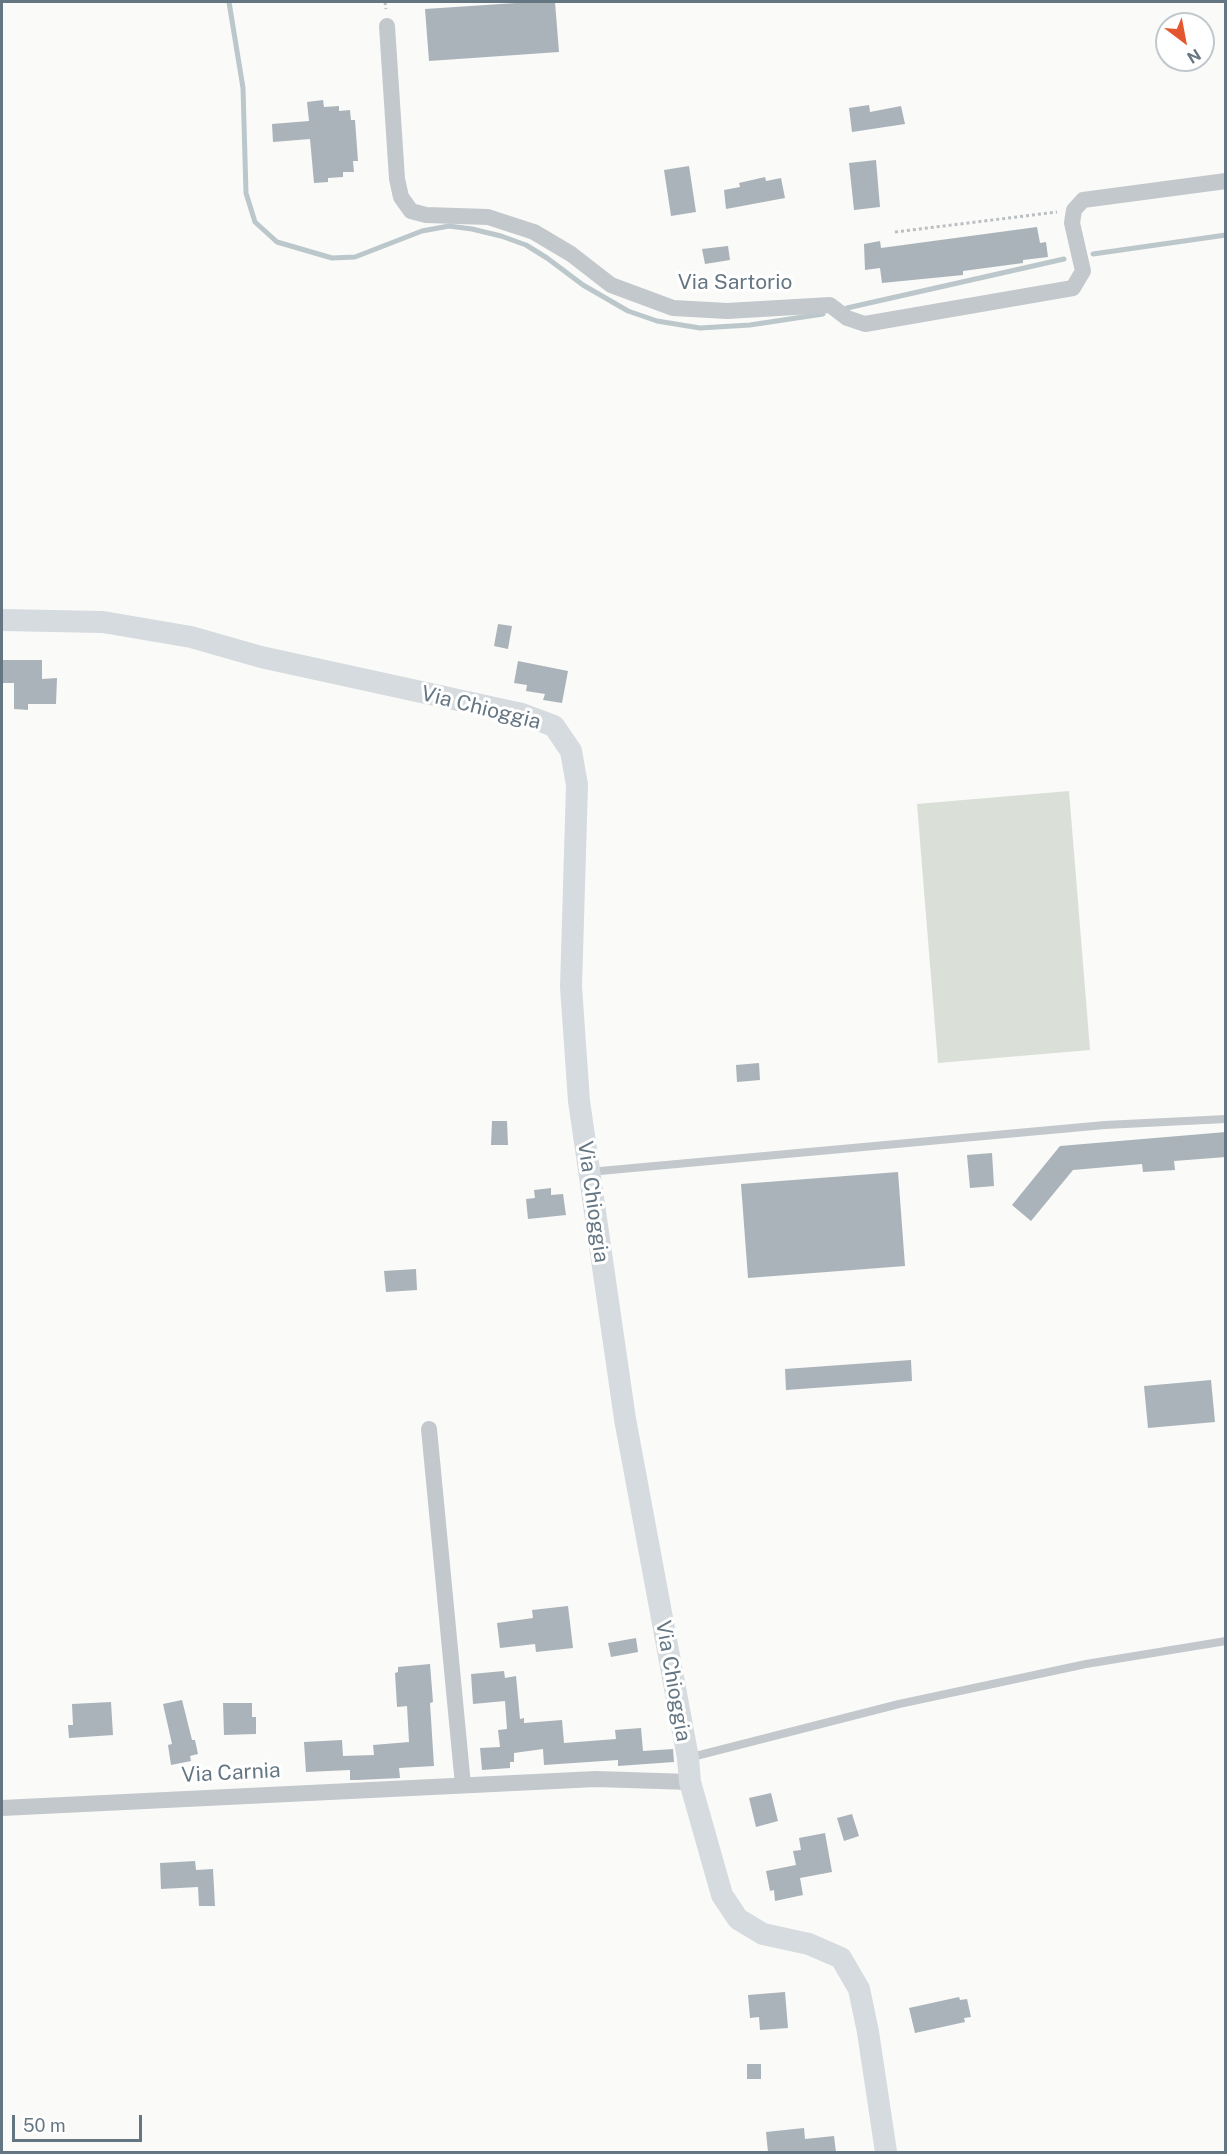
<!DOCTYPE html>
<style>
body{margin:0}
#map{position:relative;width:1227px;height:2154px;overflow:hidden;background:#fafaf8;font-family:"Public Sans",sans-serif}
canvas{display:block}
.frame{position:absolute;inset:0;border:3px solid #657683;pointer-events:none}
.north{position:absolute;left:1155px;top:12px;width:60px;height:60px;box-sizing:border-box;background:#fff;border:2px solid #c1c8cd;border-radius:50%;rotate:148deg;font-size:16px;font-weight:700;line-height:24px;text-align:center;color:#657683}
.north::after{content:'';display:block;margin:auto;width:21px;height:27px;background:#e4572e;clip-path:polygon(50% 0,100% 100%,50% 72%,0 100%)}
.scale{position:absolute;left:12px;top:2115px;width:130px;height:27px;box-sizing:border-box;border:3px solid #657683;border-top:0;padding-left:8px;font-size:18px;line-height:21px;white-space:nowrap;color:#657683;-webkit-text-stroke:4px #fff;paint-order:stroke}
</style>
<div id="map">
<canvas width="1227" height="2154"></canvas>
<div class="frame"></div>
<div class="north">N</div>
<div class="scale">50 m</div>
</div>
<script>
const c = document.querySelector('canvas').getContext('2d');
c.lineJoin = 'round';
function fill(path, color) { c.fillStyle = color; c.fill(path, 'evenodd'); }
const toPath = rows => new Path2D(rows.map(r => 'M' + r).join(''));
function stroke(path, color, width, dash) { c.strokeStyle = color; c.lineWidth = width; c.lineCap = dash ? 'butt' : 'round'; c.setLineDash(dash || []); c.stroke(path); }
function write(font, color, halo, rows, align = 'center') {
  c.font = font + ' "Public Sans",sans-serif'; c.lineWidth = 6; c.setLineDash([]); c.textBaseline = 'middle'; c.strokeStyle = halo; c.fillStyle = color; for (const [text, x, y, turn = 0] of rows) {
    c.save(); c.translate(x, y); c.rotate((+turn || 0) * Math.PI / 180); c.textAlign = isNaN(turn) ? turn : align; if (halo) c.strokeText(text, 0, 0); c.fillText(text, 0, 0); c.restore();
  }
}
fill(toPath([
 [1069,791,1090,1050,938,1063,917,804]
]), '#dadfd7');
stroke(toPath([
 [229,2,243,88,246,193,255,222,277,242,332,258,355,257,422,231,449,226,472,229,501,236,526,245,547,258,583,285,628,311,657,321,700,328,750,325,823,314],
 [1093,254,1226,235],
 [847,308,1064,259]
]), '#bbc7cb', 5);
fill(toPath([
 [531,2,555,2,559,52,429,61,425,9],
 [323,100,324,107,339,106,339,111,350,110,351,120,355,120,358,161,353,161,354,172,343,172,343,177,328,178,328,182,314,183,310,139,273,142,272,124,309,121,307,102],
 [869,105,870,112,901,106,905,124,852,132,849,108],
 [876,160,880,207,854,210,849,163],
 [689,166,696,212,671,216,664,170],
 [765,177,766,181,781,178,785,198,726,209,724,190,740,187,739,183],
 [1037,227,1040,243,1046,242,1048,257,1023,260,1023,263,963,271,963,275,882,283,880,268,865,270,864,244,880,241,881,248],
 [728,246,730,260,705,264,702,249],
 [498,624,512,626,508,649,494,646],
 [2,660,42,660,42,679,57,678,56,704,28,704,28,710,14,709,14,683,2,683],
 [518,661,568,671,562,703,543,700,545,694,526,691,527,685,514,683],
 [759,1063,760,1080,737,1082,736,1065],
 [492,1121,507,1121,508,1145,491,1145],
 [1226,1132,1226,1157,1174,1161,1175,1170,1143,1172,1142,1164,1073,1170,1031,1221,1012,1205,1060,1146],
 [992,1153,994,1186,970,1188,967,1155],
 [898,1172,905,1266,748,1278,741,1184],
 [551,1188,551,1195,563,1194,566,1215,528,1219,526,1199,535,1198,534,1190],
 [416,1269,417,1290,386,1292,384,1271],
 [911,1360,912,1381,786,1390,785,1369],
 [1211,1380,1215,1422,1148,1428,1144,1386],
 [568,1606,573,1648,536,1652,535,1644,500,1648,497,1623,533,1618,532,1610],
 [636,1638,638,1652,611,1657,608,1643],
 [430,1664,433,1702,430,1703,434,1766,399,1768,400,1778,358,1780,350,1780,350,1770,306,1772,304,1742,342,1740,343,1756,374,1755,373,1745,409,1742,407,1706,397,1707,395,1673,398,1672,398,1667],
 [504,1671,505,1678,516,1676,520,1719,524,1718,524,1723,562,1720,564,1743,616,1739,615,1730,641,1728,643,1751,673,1749,674,1762,618,1766,618,1760,544,1765,543,1749,514,1753,514,1762,510,1762,510,1768,482,1770,480,1748,500,1747,498,1730,507,1729,505,1701,473,1704,471,1674],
 [182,1700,192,1740,195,1740,198,1754,190,1756,191,1761,171,1765,168,1745,172,1744,163,1704],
 [111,1702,113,1735,69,1738,68,1725,73,1725,72,1704],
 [223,1703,252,1703,252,1717,256,1717,256,1734,224,1735],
 [771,1793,778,1821,756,1827,749,1798],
 [852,1814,859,1836,844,1841,837,1818],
 [825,1833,832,1872,800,1878,803,1895,775,1901,774,1890,770,1891,766,1871,796,1865,793,1851,801,1850,799,1838],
 [195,1861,196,1870,213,1869,215,1906,199,1906,198,1887,161,1889,160,1863],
 [785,1992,788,2028,760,2030,759,2017,750,2018,748,1995],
 [959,1997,960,2000,967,1999,971,2017,964,2018,965,2022,915,2033,909,2008],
 [747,2064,761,2064,761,2079,747,2079],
 [804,2128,805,2139,834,2136,836,2152,768,2152,766,2132]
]), '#aab3b9');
stroke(toPath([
 [385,2,386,9],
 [895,232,1057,212]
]), '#bbbfc2', 3, [3, 3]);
stroke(toPath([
 [589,1172,1105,1125,1226,1119],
 [688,1758,899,1704,1086,1664,1226,1641]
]), '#c3c8cc', 8);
stroke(toPath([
 [387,26,397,179,401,197,411,211,426,215,488,217,534,232,571,254,611,285,673,308,727,311,830,305,847,318,865,324,1073,288,1083,271,1072,223,1074,210,1083,200,1226,181],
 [429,1429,463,1785],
 [2,1808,596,1779,690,1782]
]), '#c3c8cc', 16);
stroke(toPath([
 [2,620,103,622,191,637,261,657,522,714,554,726,571,751,577,785,571,987,579,1101,625,1419,688,1758,690,1782,722,1895,738,1919,763,1934,809,1944,841,1958,859,1989,868,2032,886,2152]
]), '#d6dbdf', 22);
write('21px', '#657683', '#fff', [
 ["Via Sartorio",735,283],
 ["Via Chioggia",481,708,14],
 ["Via Chioggia",593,1202,82],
 ["Via Chioggia",673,1681,80],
 ["Via Carnia",231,1773,-3]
]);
</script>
